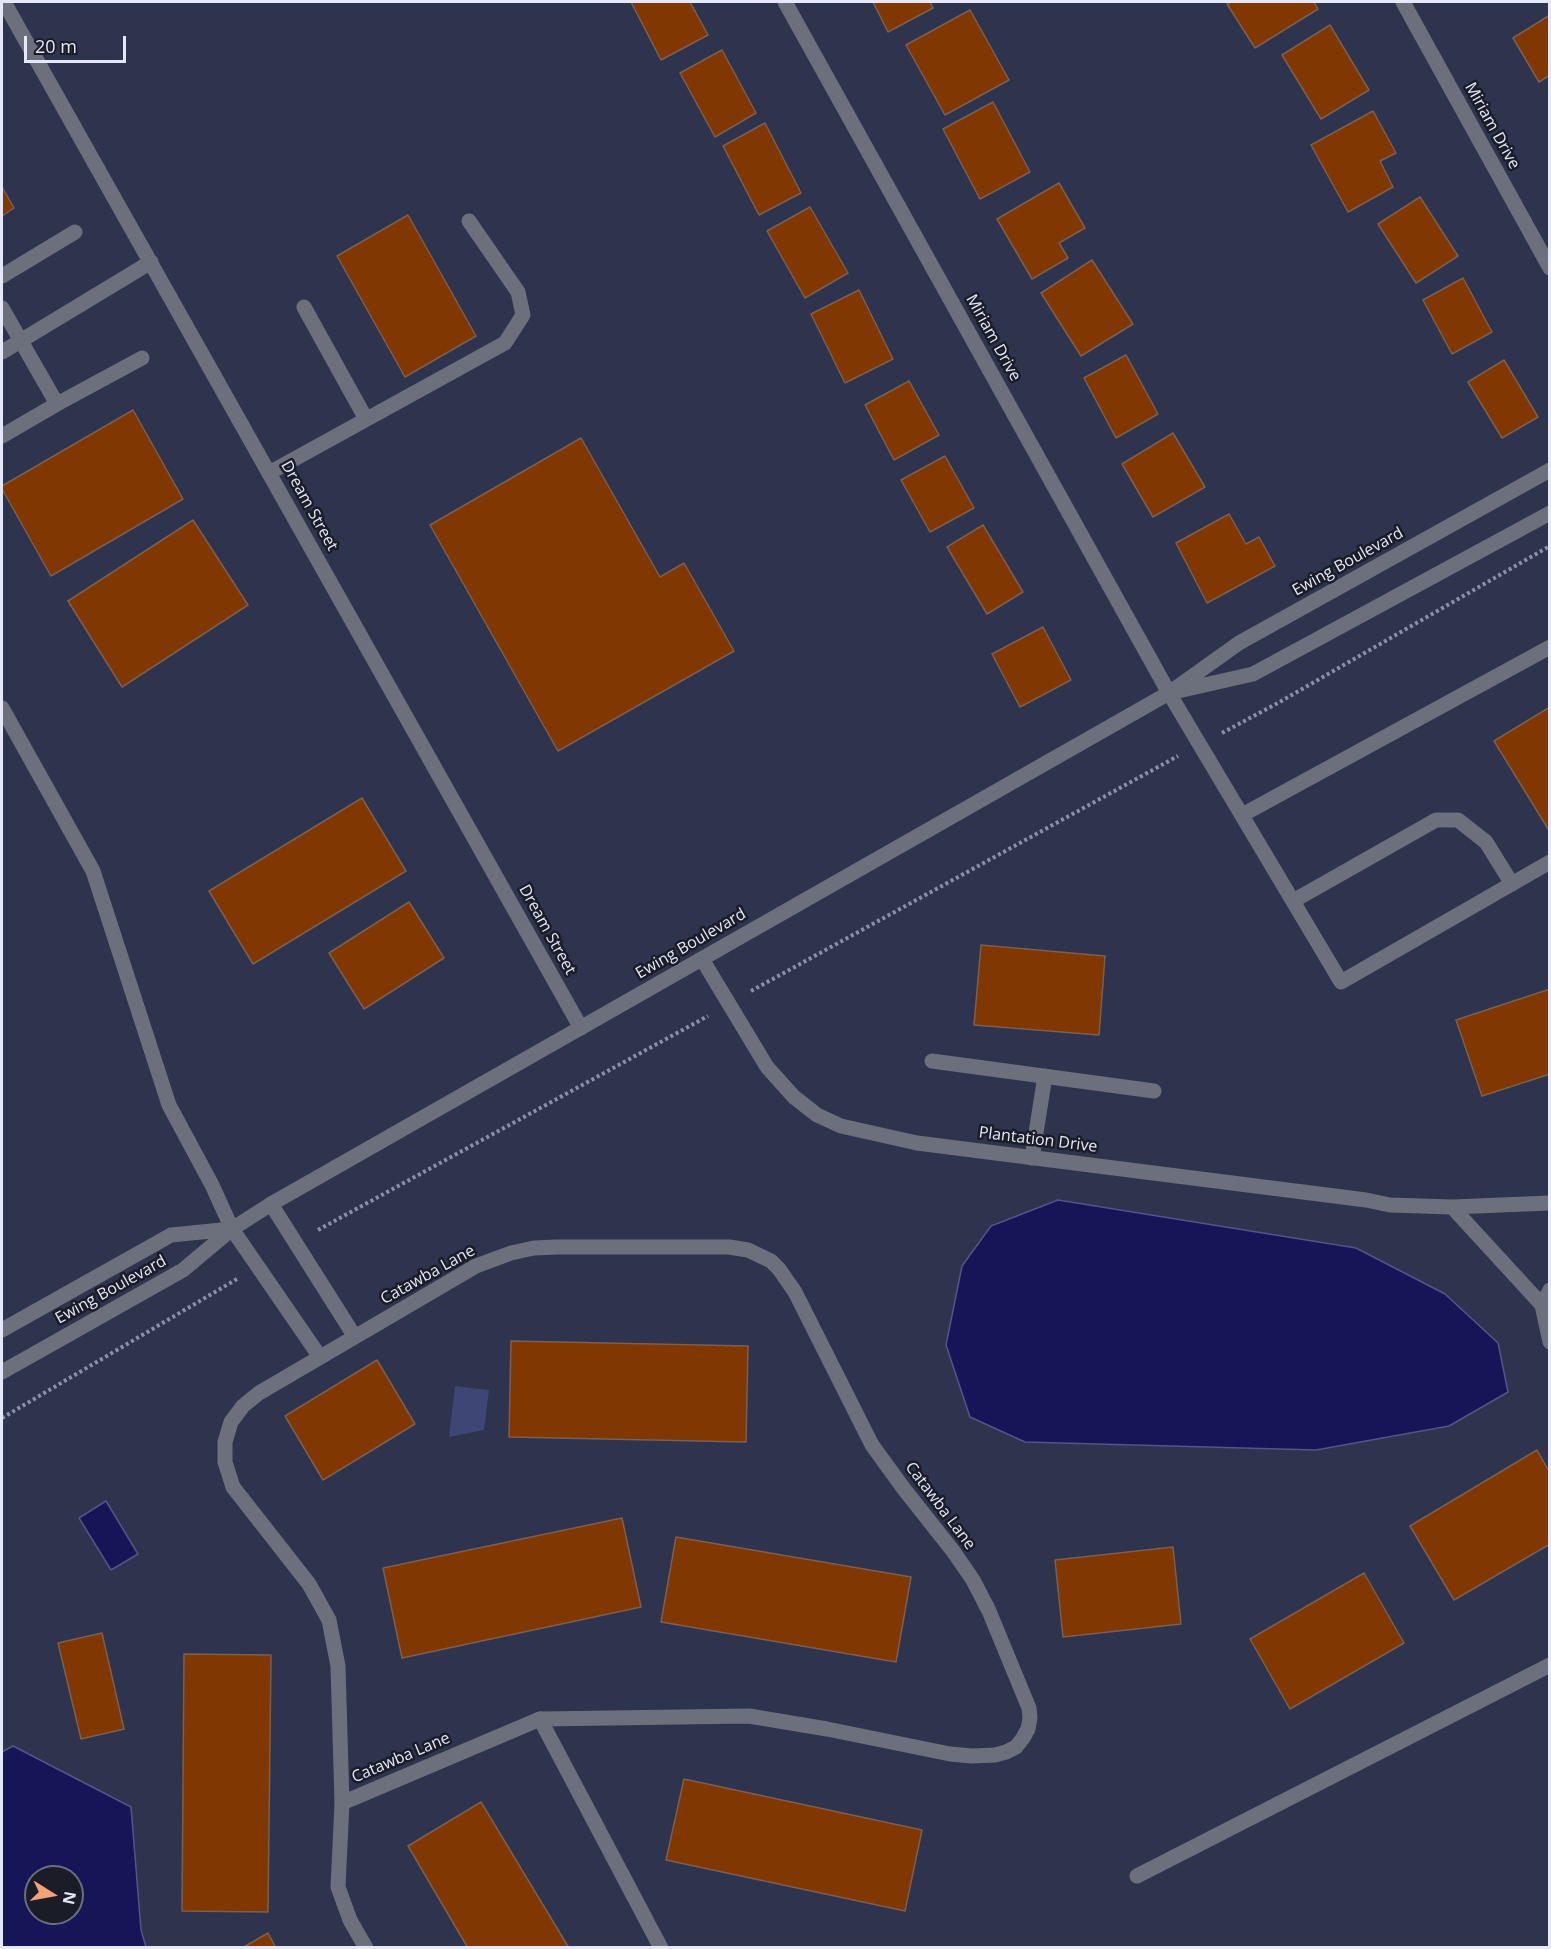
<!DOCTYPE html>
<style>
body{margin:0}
#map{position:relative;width:1551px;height:1949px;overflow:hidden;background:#2e344d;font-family:"Open Sans",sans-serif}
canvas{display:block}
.frame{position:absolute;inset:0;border:3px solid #e4e8f8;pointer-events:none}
.north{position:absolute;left:24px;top:1865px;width:60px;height:60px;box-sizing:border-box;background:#1a1c28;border:2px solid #6b6e7b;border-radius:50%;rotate:101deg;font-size:16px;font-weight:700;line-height:24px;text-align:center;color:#e4e8f8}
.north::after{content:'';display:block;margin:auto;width:21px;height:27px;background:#f0a279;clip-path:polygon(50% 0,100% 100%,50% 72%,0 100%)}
.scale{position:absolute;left:24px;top:36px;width:102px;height:27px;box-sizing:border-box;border:3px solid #e4e8f8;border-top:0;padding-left:8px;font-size:18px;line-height:21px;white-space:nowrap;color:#e4e8f8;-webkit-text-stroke:4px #1a1c28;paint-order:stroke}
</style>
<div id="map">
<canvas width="1551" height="1949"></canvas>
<div class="frame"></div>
<div class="north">N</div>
<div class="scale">20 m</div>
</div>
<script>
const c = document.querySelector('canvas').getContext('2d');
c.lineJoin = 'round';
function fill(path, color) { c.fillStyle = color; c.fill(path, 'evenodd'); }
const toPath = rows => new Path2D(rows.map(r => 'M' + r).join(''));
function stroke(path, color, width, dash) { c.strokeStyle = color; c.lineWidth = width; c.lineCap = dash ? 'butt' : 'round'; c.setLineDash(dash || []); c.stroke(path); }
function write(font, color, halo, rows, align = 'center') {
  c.font = font + ' "Open Sans",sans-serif'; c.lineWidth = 5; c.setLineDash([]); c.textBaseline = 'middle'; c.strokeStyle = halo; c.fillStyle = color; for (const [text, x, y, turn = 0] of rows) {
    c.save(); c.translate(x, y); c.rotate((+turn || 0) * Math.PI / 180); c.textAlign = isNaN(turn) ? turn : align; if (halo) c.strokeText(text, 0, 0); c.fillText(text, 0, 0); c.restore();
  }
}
fill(toPath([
 [455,1386,489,1390,484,1430,449,1437]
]), '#3e4676');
const water = toPath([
 [1058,1200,1356,1248,1445,1294,1498,1343,1508,1392,1449,1426,1316,1450,1025,1442,970,1417,946,1345,962,1266,991,1226,1058,1200],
 [106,1501,138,1554,111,1570,79,1518,106,1501],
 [13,1746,131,1807,141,1930,146,1947,2,1947,2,1752,13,1746],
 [36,1877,72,1877,72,1913,36,1913,36,1877]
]);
fill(water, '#161558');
stroke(water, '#545488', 1.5);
const building = toPath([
 [631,2,690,2,708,35,661,60,631,2],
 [873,2,930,2,933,8,888,32,873,2],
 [1231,2,1314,2,1318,9,1255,48,1227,4,1231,2],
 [970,10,1009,80,945,115,906,45,970,10],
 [1550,15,1550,75,1539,82,1513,38,1550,15],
 [1330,25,1369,90,1321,119,1282,55,1330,25],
 [722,50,756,113,715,137,680,73,722,50],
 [993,102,1030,172,980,199,943,129,993,102],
 [1373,111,1396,153,1380,161,1393,187,1348,212,1311,145,1373,111],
 [765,123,801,193,759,215,723,146,765,123],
 [1059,183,1085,228,1059,243,1068,258,1032,279,997,219,1059,183],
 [2,187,14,208,2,216,2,187],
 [1420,197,1458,256,1416,283,1378,224,1420,197],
 [810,207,848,273,805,298,767,231,810,207],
 [408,215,476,336,405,377,337,256,408,215],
 [1092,260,1133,324,1081,356,1041,293,1092,260],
 [1463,278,1492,332,1452,354,1423,300,1463,278],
 [859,290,893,359,845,383,811,314,859,290],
 [1126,355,1158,414,1116,438,1084,378,1126,355],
 [1504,360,1538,417,1502,438,1468,382,1504,360],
 [909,381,939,435,894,460,865,405,909,381],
 [133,410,183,499,51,576,2,489,2,486,133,410],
 [1173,433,1205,487,1153,517,1122,464,1173,433],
 [581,438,660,577,684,563,734,651,558,751,430,525,581,438],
 [945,456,974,508,930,532,901,480,945,456],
 [1229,514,1246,544,1259,537,1275,566,1207,603,1176,543,1229,514],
 [193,520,248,605,122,687,68,601,193,520],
 [983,525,1023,592,987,614,947,547,983,525],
 [1043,627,1071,680,1020,707,992,654,1043,627],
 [1550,707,1550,832,1494,741,1550,707],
 [362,798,406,871,253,964,209,891,362,798],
 [409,902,444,958,364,1009,329,953,409,902],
 [981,945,1105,956,1099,1035,974,1025,981,945],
 [1550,989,1550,1074,1482,1096,1456,1020,1550,989],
 [511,1341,748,1346,746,1442,509,1437,511,1341],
 [377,1360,415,1424,323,1480,285,1416,377,1360],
 [1537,1450,1550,1473,1550,1544,1454,1600,1410,1526,1537,1450],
 [622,1518,641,1607,402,1658,383,1568,622,1518],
 [676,1537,911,1577,896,1662,661,1622,676,1537],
 [1173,1547,1181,1624,1063,1637,1055,1560,1173,1547],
 [1364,1573,1404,1643,1290,1709,1250,1639,1364,1573],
 [102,1633,124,1729,81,1739,58,1643,102,1633],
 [184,1654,271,1655,268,1912,182,1911,184,1654],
 [684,1779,922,1830,905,1911,666,1860,684,1779],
 [481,1802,569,1948,468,1948,408,1846,481,1802],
 [268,1933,276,1948,242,1948,268,1933]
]);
fill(building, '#813701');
stroke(building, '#7c5f50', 1.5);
stroke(toPath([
 [1222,733,1276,704,1550,546],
 [751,991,1178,756],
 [318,1230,708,1016],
 [2,1418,237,1279]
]), '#8b90a5', 4, [3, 3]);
stroke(toPath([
 [2,276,75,232],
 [304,307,366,419],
 [2,308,57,404,2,436],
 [2,352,151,262],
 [57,404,142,358],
 [269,473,505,343,523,315,518,292,469,221],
 [1169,693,1341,982,1550,862],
 [2,708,93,871,169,1105,212,1185,232,1229],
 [1242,815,1550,647],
 [1293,901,1436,820,1458,820,1486,842,1512,884],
 [932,1061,1154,1091],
 [1032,1158,1045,1076],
 [540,1719,661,1948],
 [342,1803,338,1887,350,1920,366,1948],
 [1137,1876,1550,1665]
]), '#6c6f7c', 15);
stroke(toPath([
 [4,2,581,1028],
 [785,2,1169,693],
 [1403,2,1550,268],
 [702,959,767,1067,794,1097,817,1115,841,1126,917,1143,1366,1200,1390,1205,1452,1207,1550,1203],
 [271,1204,355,1337],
 [1452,1207,1542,1305,1550,1342],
 [232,1229,320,1357],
 [556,1247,729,1247,748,1250,771,1261,779,1269,795,1292,872,1445,904,1489,953,1551,973,1580,989,1611,1029,1708,1030,1718,1028,1729,1023,1738,1016,1747,1006,1752,995,1755,972,1756,950,1754,827,1729,749,1716,540,1719,342,1803,338,1666,329,1620,309,1584,233,1487,225,1462,225,1442,231,1422,243,1406,259,1393,476,1266,511,1253,534,1248,556,1247],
 [1542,1305,1550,1290]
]), '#6c6f7c', 15);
stroke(toPath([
 [1178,691,1253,674,1550,513],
 [2,1330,171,1235,232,1229],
 [2,1372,183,1270,232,1229,271,1204,1169,693,1239,643,1550,470]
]), '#6c6f7c', 15);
write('16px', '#e4e8f8', '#1a1c28', [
 ["Miriam Drive",1492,126,61],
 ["Miriam Drive",993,338,61],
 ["Dream Street",309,506,61],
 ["Ewing Boulevard",1348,562,-29],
 ["Dream Street",547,930,61],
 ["Ewing Boulevard",691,944,-30],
 ["Plantation Drive",1038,1140,7],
 ["Catawba Lane",428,1275,-29],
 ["Ewing Boulevard",111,1290,-29],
 ["Catawba Lane",940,1506,53],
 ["Catawba Lane",401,1758,-23]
]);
</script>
